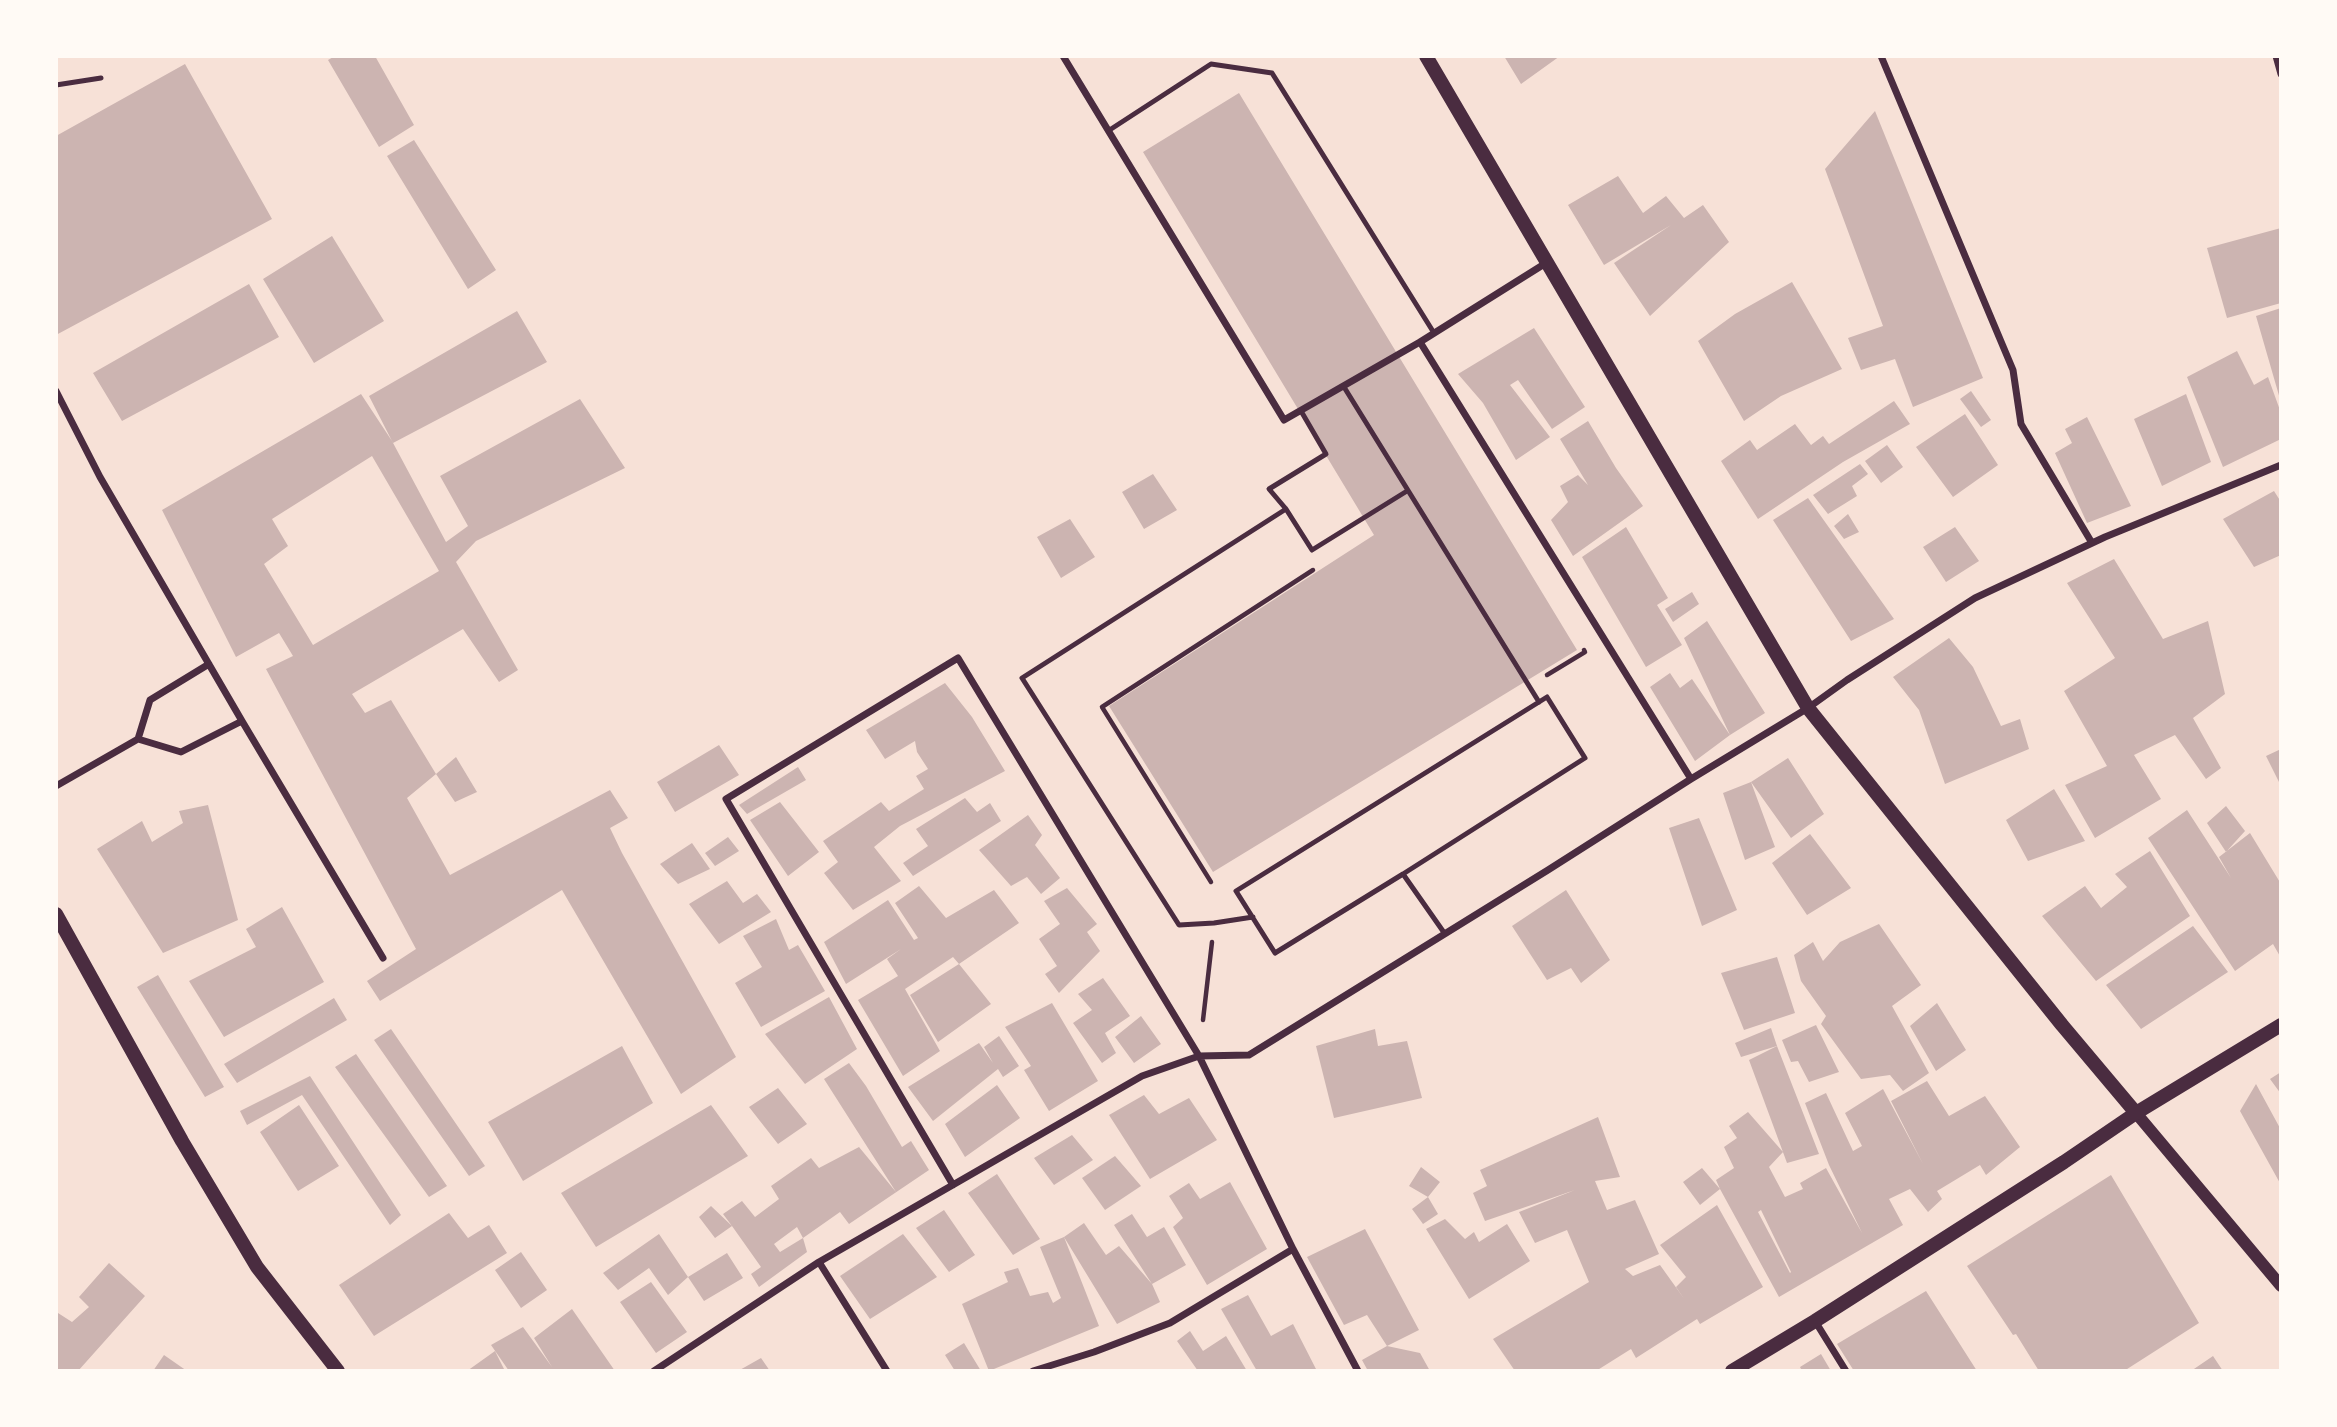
<!DOCTYPE html>
<style>
body{margin:0}
#map{position:relative;width:2337px;height:1427px;overflow:hidden;background:#f7e1d7;font-family:Karla,sans-serif}
canvas{display:block}
.frame{position:absolute;inset:0;border:58px solid #fffaf5;pointer-events:none}
</style>
<div id="map">
<canvas width="2337" height="1427"></canvas>
<div class="frame"></div>
</div>
<script>
const c = document.querySelector('canvas').getContext('2d');
c.lineJoin = 'round';
function fill(path, color) { c.fillStyle = color; c.fill(path, 'evenodd'); }
const toPath = rows => new Path2D(rows.map(r => 'M' + r).join(''));
function stroke(path, color, width, dash) { c.strokeStyle = color; c.lineWidth = width; c.lineCap = dash ? 'butt' : 'round'; c.setLineDash(dash || []); c.stroke(path); }
fill(toPath([
 [335,56,375,56,414,125,379,147,328,60],
 [1504,56,1560,56,1521,84],
 [185,64,272,219,56,335,56,136],
 [1239,93,1577,650,1213,872,1109,706,1374,535,1143,152],
 [1875,111,1983,378,1913,407,1895,359,1861,370,1848,338,1883,326,1825,169],
 [414,140,496,270,468,289,387,156],
 [1618,176,1643,213,1666,196,1684,218,1703,205,1729,242,1650,316,1614,263,1671,225,1604,265,1568,205],
 [2281,228,2281,303,2227,318,2207,248],
 [332,236,384,321,314,363,263,279],
 [1792,282,1842,369,1781,396,1744,421,1698,341,1735,314],
 [249,284,279,337,122,421,93,373],
 [2281,308,2281,399,2280,399,2256,316],
 [517,311,547,362,393,443,369,396],
 [1534,328,1585,407,1552,429,1518,380,1510,385,1550,437,1516,460,1483,403,1458,374],
 [2237,351,2254,385,2268,377,2281,413,2281,439,2223,467,2187,377],
 [1971,391,1991,420,1981,427,1960,399],
 [361,394,392,441,446,542,468,526,440,476,580,399,625,468,476,541,456,562,518,670,499,682,463,629,352,694,365,713,391,700,436,774,407,798,450,875,610,790,628,818,610,828,622,853,736,1057,681,1094,562,890,380,1001,367,981,416,949,266,669,293,656,279,633,236,657,162,510],
 [372,456,439,571,313,645,264,564,288,546,272,519],
 [2186,394,2211,462,2162,486,2134,419],
 [1894,401,1910,424,1843,462,1758,519,1721,461,1750,440,1757,450,1795,424,1811,445,1823,436,1829,444],
 [1965,414,1998,465,1953,497,1916,447],
 [2087,417,2131,506,2087,523,2055,453,2072,443,2065,429],
 [1588,421,1616,468,1643,506,1573,556,1551,520,1568,502,1560,486,1578,475,1588,485,1560,439],
 [1887,445,1903,467,1881,483,1865,461],
 [1860,464,1868,474,1852,486,1857,496,1828,514,1813,495],
 [1153,474,1177,510,1144,529,1122,492],
 [2274,491,2281,502,2281,555,2254,567,2223,519],
 [1808,498,1894,619,1851,641,1773,520],
 [1848,514,1859,532,1844,539,1834,526],
 [1070,519,1095,557,1061,578,1037,537],
 [1626,527,1668,598,1657,605,1682,645,1646,667,1582,557],
 [1955,527,1979,561,1946,582,1923,547],
 [2114,559,2163,639,2208,621,2225,694,2193,718,2221,768,2206,779,2175,735,2134,755,2161,799,2095,838,2065,785,2107,766,2064,691,2115,658,2067,583],
 [1692,592,1699,604,1673,622,1665,609],
 [1707,621,1765,713,1730,735,1695,761,1650,687,1670,673,1680,688,1692,679,1730,735,1684,638],
 [1949,638,1973,667,2001,726,2020,719,2029,749,1945,784,1919,710,1893,677],
 [945,683,972,717,1005,771,900,826,874,847,901,881,853,910,824,873,838,862,823,841,881,802,889,811,924,789,916,776,928,769,917,752,915,741,885,759,866,730],
 [719,745,739,775,675,812,657,782],
 [2281,749,2281,786,2266,756],
 [456,757,477,792,455,802,436,774],
 [1788,758,1824,814,1791,838,1751,782,1775,847,1745,860,1723,793,1751,782],
 [798,767,806,780,747,814,739,805],
 [2054,789,2085,841,2028,861,2006,820],
 [965,798,977,812,990,803,1001,821,913,876,903,863,928,846,916,829],
 [780,802,819,852,788,876,750,820],
 [208,805,238,920,163,953,97,849,142,821,152,842,183,823,179,811],
 [2226,806,2245,831,2226,852,2207,823],
 [2187,810,2231,878,2219,857,2250,833,2281,884,2281,958,2273,944,2235,971,2148,838],
 [1028,815,1042,835,1035,845,1060,878,1041,894,1027,877,1011,886,979,850],
 [1699,818,1737,910,1702,926,1669,828],
 [1810,834,1851,888,1807,915,1772,863],
 [728,837,739,851,715,866,705,853],
 [692,843,710,869,678,884,660,864],
 [2150,851,2190,916,2096,981,2042,916,2085,886,2101,908,2127,887,2115,874],
 [727,881,743,903,757,894,771,912,719,944,689,904],
 [919,886,946,918,994,890,1019,923,959,964,953,957,905,989,940,1051,903,1076,858,1000,898,976,887,959,901,949,846,984,824,942,888,900,914,940,918,938,895,903],
 [1067,888,1097,924,1087,932,1100,951,1059,993,1045,974,1057,966,1039,939,1060,924,1044,901],
 [1566,890,1610,960,1581,983,1571,968,1547,980,1512,926],
 [282,907,324,982,224,1037,189,981,256,947,246,929],
 [776,919,789,950,798,945,825,991,761,1027,735,983,762,967,743,936],
 [1879,924,1921,985,1892,1006,1929,1073,1903,1091,1890,1075,1861,1079,1821,1024,1826,1016,1801,981,1794,955,1813,942,1823,961,1840,942],
 [2193,926,2228,972,2141,1029,2106,985],
 [1777,957,1795,1013,1744,1030,1721,973],
 [959,964,991,1004,938,1042,910,995],
 [158,975,224,1087,205,1097,137,987],
 [1103,978,1130,1016,1105,1033,1116,1053,1102,1063,1073,1023,1092,1010,1078,994],
 [829,997,857,1049,805,1084,765,1034],
 [334,998,347,1020,237,1083,224,1064],
 [1052,1003,1098,1081,1049,1111,1024,1070,1031,1066,1005,1027],
 [1937,1003,1966,1050,1936,1071,1910,1026],
 [1141,1016,1161,1044,1134,1063,1115,1037],
 [1816,1025,1839,1072,1809,1082,1798,1061,1791,1062,1782,1040],
 [1771,1028,1777,1046,1741,1057,1735,1043],
 [391,1029,485,1166,469,1176,374,1040],
 [1375,1029,1378,1046,1407,1041,1422,1098,1334,1118,1316,1046],
 [999,1036,1019,1066,1003,1077,998,1069,933,1121,908,1087,979,1043,993,1063,984,1047],
 [622,1046,653,1103,523,1181,488,1122],
 [1777,1046,1819,1154,1787,1163,1749,1060],
 [356,1054,447,1186,429,1197,335,1067],
 [849,1063,866,1086,902,1147,911,1141,929,1170,849,1224,840,1212,803,1238,807,1252,759,1287,751,1274,761,1267,732,1226,715,1238,699,1217,711,1206,732,1226,723,1214,742,1201,755,1217,779,1199,771,1186,811,1158,819,1168,859,1147,896,1192,824,1079],
 [797,1227,803,1238,780,1252,774,1244],
 [2281,1072,2281,1094,2270,1079],
 [310,1076,401,1215,390,1225,302,1095,247,1125,240,1111],
 [1927,1081,1949,1116,1985,1096,2020,1147,1986,1175,1980,1165,1937,1191,1942,1199,1928,1212,1910,1189,1889,1199,1903,1225,1779,1297,1720,1189,1700,1205,1683,1182,1702,1168,1720,1189,1716,1180,1734,1168,1724,1147,1737,1138,1729,1126,1748,1112,1783,1152,1769,1167,1785,1197,1803,1189,1800,1183,1826,1168,1862,1233,1829,1165,1805,1103,1826,1093,1853,1151,1862,1146,1845,1113,1883,1089,1923,1164,1891,1101],
 [1761,1210,1791,1272,1790,1273,1758,1212],
 [2256,1084,2281,1130,2281,1185,2240,1111],
 [997,1085,1020,1118,965,1157,945,1124],
 [778,1088,807,1124,778,1144,749,1107],
 [1144,1095,1159,1114,1189,1098,1217,1140,1150,1179,1109,1115],
 [299,1105,339,1166,298,1191,260,1132],
 [711,1105,748,1156,596,1247,561,1193],
 [1598,1117,1620,1177,1595,1181,1607,1210,1635,1200,1659,1254,1625,1269,1633,1276,1660,1265,1685,1300,1676,1287,1686,1277,1660,1245,1717,1205,1763,1287,1700,1324,1697,1319,1636,1358,1631,1349,1596,1371,1515,1371,1493,1339,1589,1282,1567,1230,1535,1243,1519,1212,1575,1190,1485,1221,1473,1193,1487,1186,1480,1170],
 [1072,1135,1093,1160,1054,1185,1034,1158],
 [1115,1156,1141,1186,1105,1210,1082,1178],
 [1421,1167,1440,1182,1428,1197,1409,1186],
 [997,1174,1040,1239,1013,1255,968,1193],
 [2111,1175,2199,1323,2124,1371,2039,1371,2016,1334,2013,1335,1967,1266],
 [1230,1182,1267,1249,1207,1285,1173,1227,1183,1218,1169,1196,1189,1183,1200,1199],
 [1428,1197,1438,1214,1423,1224,1412,1209],
 [944,1210,975,1255,949,1272,916,1228],
 [449,1213,468,1238,489,1225,507,1253,374,1336,339,1285],
 [1132,1214,1147,1237,1164,1227,1186,1265,1152,1284,1160,1302,1117,1324,1064,1237,1099,1326,989,1371,962,1304,1008,1282,1004,1272,1018,1268,1030,1296,1048,1292,1053,1303,1061,1298,1040,1247,1064,1237,1084,1223,1106,1255,1119,1246,1152,1284,1114,1225],
 [1445,1219,1465,1239,1474,1232,1479,1242,1507,1224,1530,1261,1469,1299,1426,1229],
 [1365,1229,1419,1330,1387,1346,1367,1315,1344,1325,1307,1257],
 [659,1234,688,1277,668,1295,649,1268,618,1290,603,1273],
 [903,1234,937,1277,870,1319,840,1276],
 [521,1252,547,1290,521,1308,495,1270],
 [727,1253,743,1278,704,1301,688,1277],
 [109,1263,145,1296,78,1371,56,1371,56,1315,58,1313,72,1322,89,1307,79,1297],
 [651,1282,687,1332,656,1353,620,1302],
 [1926,1291,1977,1371,1854,1371,1837,1344],
 [1248,1295,1271,1336,1293,1324,1317,1371,1257,1371,1221,1309],
 [572,1309,615,1371,509,1371,491,1345,523,1327,552,1367,534,1338],
 [1190,1331,1203,1351,1226,1336,1247,1371,1198,1371,1177,1341],
 [964,1343,981,1371,955,1371,945,1355],
 [1387,1346,1420,1353,1430,1371,1368,1371,1362,1360],
 [495,1351,505,1371,467,1371],
 [1821,1354,1831,1371,1802,1371,1800,1367],
 [164,1355,187,1371,153,1371],
 [2213,1356,2223,1371,2191,1371],
 [761,1358,770,1371,738,1371]
]), '#ccb4b1');
stroke(toPath([
 [1547,675,1585,652,1584,650],
 [1211,882,1102,707,1313,570],
 [1203,1020,1212,942]
]), '#4a2c40', 4.5);
stroke(toPath([
 [56,85,101,78],
 [1108,131,1211,64,1272,73,1434,333],
 [1344,387,1539,702],
 [1286,509,1269,489,1326,454,1301,411],
 [1403,874,1275,953,1236,891,1547,697,1585,758,1403,874,1445,934],
 [1253,917,1214,923,1179,925,1022,678,1286,509,1312,550,1407,491]
]), '#4a2c40', 5);
stroke(toPath([
 [1063,56,1284,420,1420,342],
 [1881,56,2013,370,2021,424,2092,543],
 [2276,56,2281,74],
 [1546,263,1420,342,1691,779],
 [56,391,100,477,242,721,181,752,138,739,56,786],
 [242,721,383,958],
 [138,739,150,700,209,664],
 [953,1185,726,799,958,658,1199,1056,1293,1249,1358,1371],
 [819,1262,887,1371],
 [1815,1321,1846,1371],
 [654,1371,819,1262,1142,1076,1199,1056,1249,1055,1548,870,1691,779,1808,708,1847,680,1975,598,2105,537,2281,465],
 [1033,1371,1094,1352,1170,1323,1293,1249]
]), '#4a2c40', 7);
stroke(toPath([
 [2136,1113,2281,1286]
]), '#4a2c40', 12);
stroke(toPath([
 [1426,56,1808,708,2062,1025,2136,1113],
 [56,914,182,1141,257,1267,338,1371],
 [1732,1371,1815,1321,2064,1162,2136,1113,2281,1025]
]), '#4a2c40', 14);
</script>
